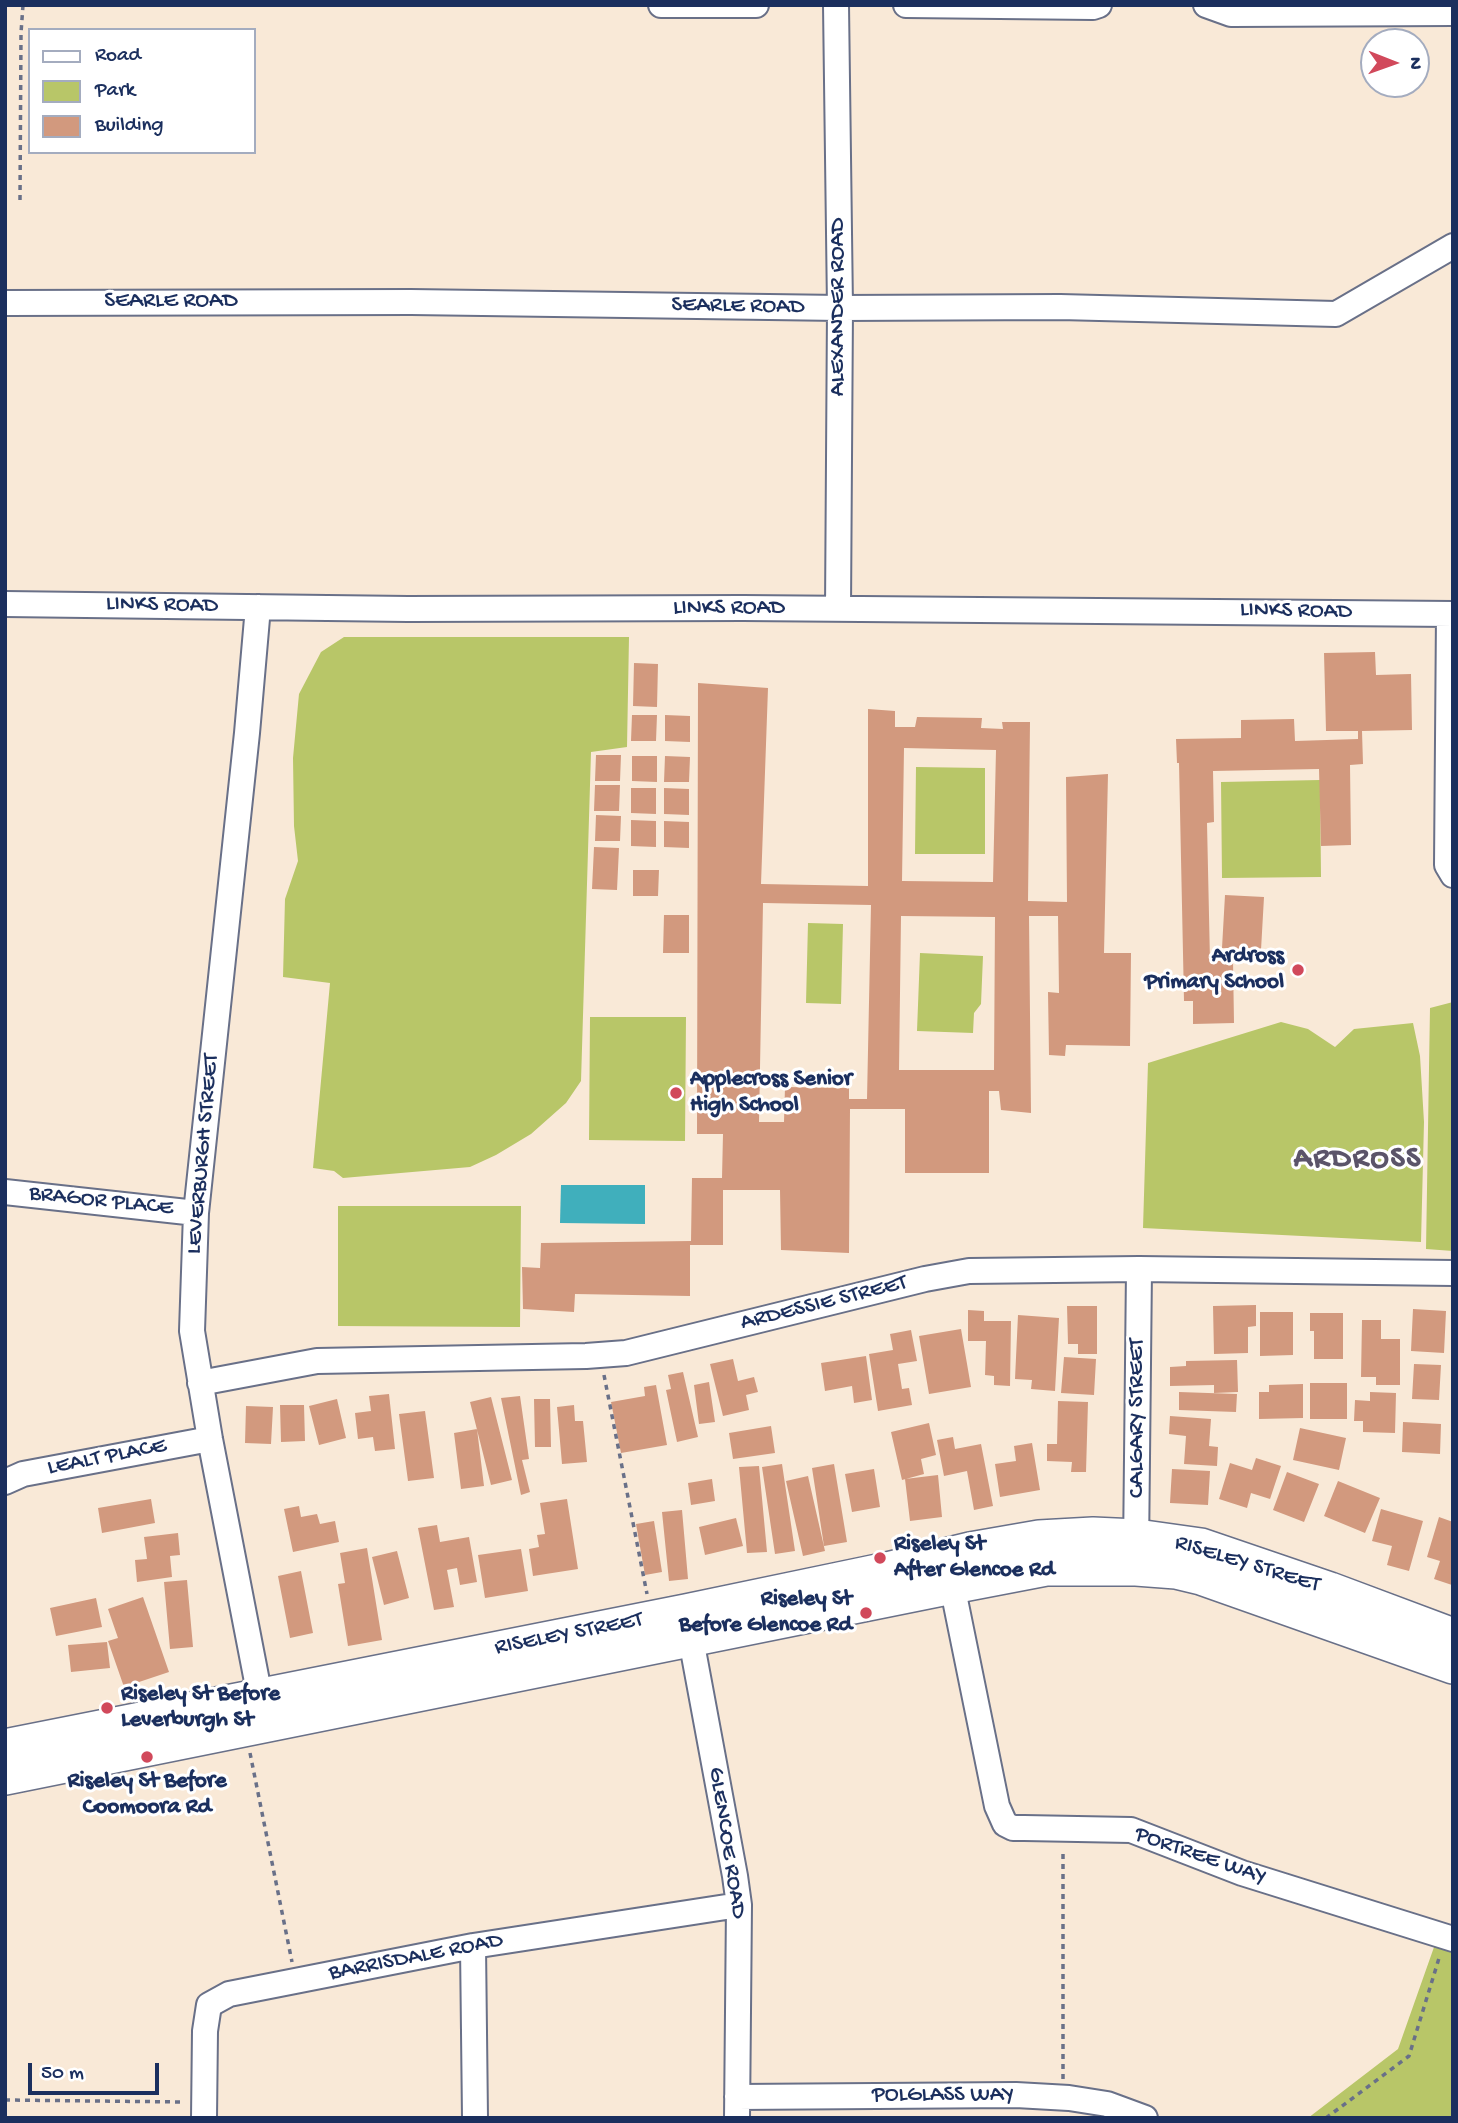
<!DOCTYPE html>
<style>
body{margin:0}
#map{position:relative;width:1458px;height:2123px;overflow:hidden;background:#f9e9d7;font-family:"Gochi Hand",sans-serif}
canvas{display:block}
.frame{position:absolute;inset:0;border:7px solid #1b2f5e;pointer-events:none}
.legend{position:absolute;left:28px;top:28px;width:228px;height:126px;box-sizing:border-box;background:#fff;border:2px solid #a4acbf;margin:0;padding:9px 12px;list-style:none;font-size:21px;color:#1b2f5e}
.legend li{display:flex;align-items:center;gap:14px;height:35px}
.legend b{width:35px;border:2px solid #a4acbf}
.north{position:absolute;left:1360px;top:28px;width:70px;height:70px;box-sizing:border-box;background:#fff;border:2px solid #a4acbf;border-radius:50%;rotate:91deg;font-size:19px;font-weight:700;line-height:28px;text-align:center;color:#1b2f5e}
.north::after{content:'';display:block;margin:auto;width:24px;height:32px;background:#d1495b;clip-path:polygon(50% 0,100% 100%,50% 72%,0 100%)}
.scale{position:absolute;left:28px;top:2063px;width:131px;height:32px;box-sizing:border-box;border:4px solid #1b2f5e;border-top:0;padding-left:9px;font-size:21px;line-height:24px;white-space:nowrap;color:#1b2f5e;-webkit-text-stroke:5px #fff;paint-order:stroke}
</style>
<div id="map">
<canvas width="1458" height="2123"></canvas>
<div class="frame"></div>
<ul class="legend">
<li><b style="height:9px;background:#fff"></b>Road</li>
<li><b style="height:19px;background:#b8c668"></b>Park</li>
<li><b style="height:19px;background:#d2997e"></b>Building</li>
</ul>
<div class="north">N</div>
<div class="scale">50 m</div>
</div>
<script>
const c = document.querySelector('canvas').getContext('2d');
c.lineJoin = 'round';
function fill(path, color) { c.fillStyle = color; c.fill(path, 'evenodd'); }
const toPath = rows => new Path2D(rows.map(r => 'M' + r).join(''));
function stroke(path, color, width, dash) { c.strokeStyle = color; c.lineWidth = width; c.lineCap = dash ? 'butt' : 'round'; c.setLineDash(dash || []); c.stroke(path); }
function write(font, color, halo, rows, align = 'center') {
  c.font = font + ' "Gochi Hand",sans-serif'; c.lineWidth = 6; c.setLineDash([]); c.textBaseline = 'middle'; c.strokeStyle = halo; c.fillStyle = color; for (const [text, x, y, turn = 0] of rows) {
    c.save(); c.translate(x, y); c.rotate((+turn || 0) * Math.PI / 180); c.textAlign = isNaN(turn) ? turn : align; if (halo) c.strokeText(text, 0, 0); c.fillText(text, 0, 0); c.restore();
  }
}
fill(toPath([
 [344,637,629,637,627,747,591,752,581,1081,566,1103,531,1134,496,1155,470,1167,343,1178,334,1171,313,1168,330,983,283,977,285,899,298,861,294,826,293,758,299,694,321,652],
 [916,767,985,768,985,854,915,854],
 [1320,780,1321,877,1222,878,1221,782],
 [808,923,843,924,841,1004,806,1003],
 [920,953,983,956,981,1004,974,1013,973,1033,917,1031],
 [1453,1002,1453,1251,1426,1249,1430,1008],
 [590,1017,686,1017,685,1141,589,1140],
 [1281,1022,1308,1029,1335,1047,1354,1029,1413,1023,1420,1056,1424,1122,1421,1242,1143,1228,1148,1063],
 [338,1206,521,1206,520,1327,338,1326],
 [1439,1933,1453,1940,1453,2118,1308,2118,1398,2049]
]), '#b8c668');
fill(toPath([
 [561,1185,645,1185,645,1224,560,1223]
]), '#40afbc');
fill(toPath([
 [1375,652,1376,675,1411,674,1412,730,1362,731,1363,764,1350,765,1351,845,1321,846,1319,769,1213,771,1214,822,1207,823,1210,961,1233,961,1234,1023,1193,1024,1193,1001,1184,1001,1179,763,1177,763,1176,739,1241,738,1241,720,1294,719,1295,741,1358,739,1358,731,1326,731,1324,653],
 [634,663,658,664,657,707,633,706],
 [698,683,768,688,761,884,868,886,868,709,895,711,895,727,915,727,917,717,982,718,981,728,1003,729,1002,722,1030,722,1028,901,1067,902,1066,777,1108,774,1104,953,1131,953,1130,1046,1066,1045,1065,1056,1049,1055,1048,992,1059,993,1058,916,1029,916,1031,1113,1001,1110,999,1091,989,1091,989,1173,905,1173,905,1109,850,1109,849,1253,781,1250,780,1190,723,1190,723,1245,690,1245,690,1296,575,1294,574,1312,523,1309,522,1267,540,1268,541,1243,691,1241,692,1178,722,1178,723,1134,697,1134],
 [904,748,996,750,993,882,902,881],
 [763,903,871,905,867,1099,849,1099,849,1088,785,1087,784,1122,759,1122],
 [901,916,995,917,994,1070,899,1070],
 [632,715,657,715,656,741,631,741],
 [665,715,690,716,690,742,665,741],
 [596,755,621,755,620,781,595,781],
 [632,756,657,756,657,782,632,781],
 [665,756,690,757,689,782,664,782],
 [595,785,620,785,619,811,594,811],
 [631,788,656,788,656,814,631,813],
 [664,788,689,789,689,815,664,814],
 [596,815,621,816,620,841,595,841],
 [631,820,656,821,656,847,631,846],
 [664,821,689,822,689,848,664,847],
 [594,847,619,848,617,890,592,889],
 [633,870,659,870,658,896,633,896],
 [1225,895,1264,897,1261,950,1222,948],
 [664,915,689,915,689,953,663,953],
 [1256,1305,1256,1326,1248,1327,1248,1353,1214,1354,1213,1306],
 [1067,1306,1097,1306,1097,1354,1078,1354,1078,1344,1068,1344],
 [1413,1309,1446,1311,1444,1353,1411,1351],
 [968,1310,984,1311,984,1321,1011,1321,1010,1386,994,1385,994,1376,985,1375,986,1341,968,1341],
 [1260,1312,1293,1312,1293,1355,1260,1356],
 [1310,1313,1343,1313,1343,1359,1314,1359,1314,1331,1310,1331],
 [1018,1315,1059,1318,1055,1391,1031,1389,1032,1380,1015,1379],
 [1362,1320,1381,1320,1381,1339,1400,1339,1400,1385,1376,1385,1376,1377,1361,1377],
 [961,1329,971,1387,929,1394,919,1336],
 [911,1330,917,1361,898,1364,902,1389,909,1388,912,1405,878,1411,869,1354,893,1350,890,1334],
 [866,1356,872,1400,854,1403,852,1386,825,1391,821,1363],
 [1064,1357,1096,1359,1094,1395,1061,1393],
 [733,1359,738,1381,754,1377,758,1392,746,1395,749,1410,723,1416,710,1364],
 [1237,1360,1238,1392,1214,1393,1214,1385,1170,1386,1170,1367,1186,1366,1186,1361],
 [1414,1364,1441,1365,1439,1400,1412,1399],
 [683,1372,698,1437,677,1442,666,1390,671,1389,668,1375],
 [709,1382,715,1422,699,1424,694,1385],
 [1310,1383,1347,1383,1347,1419,1310,1419],
 [1303,1384,1303,1418,1259,1419,1259,1392,1269,1392,1269,1385],
 [656,1385,667,1445,621,1453,611,1402,645,1396,644,1387],
 [1179,1392,1237,1394,1236,1412,1179,1410],
 [1370,1392,1396,1393,1395,1433,1363,1432,1363,1421,1354,1421,1355,1400,1370,1401],
 [389,1394,395,1449,375,1451,373,1437,358,1439,355,1413,371,1411,369,1396],
 [520,1396,529,1459,522,1460,530,1492,521,1495,501,1398],
 [491,1397,512,1480,491,1485,470,1402],
 [337,1399,346,1438,319,1445,309,1406],
 [534,1399,550,1399,551,1447,535,1447],
 [1058,1401,1088,1402,1086,1472,1071,1472,1072,1462,1047,1461,1047,1444,1057,1444],
 [280,1405,304,1405,305,1441,281,1442],
 [574,1405,575,1421,583,1421,587,1462,562,1464,557,1407],
 [246,1406,273,1407,271,1444,245,1443],
 [425,1411,434,1478,408,1481,399,1414],
 [1170,1416,1211,1419,1209,1446,1218,1447,1217,1466,1184,1464,1186,1436,1169,1434],
 [1403,1422,1441,1424,1440,1454,1402,1452],
 [929,1423,936,1455,921,1459,924,1474,902,1480,891,1432],
 [771,1426,775,1453,733,1459,729,1433],
 [1300,1428,1346,1438,1339,1470,1293,1460],
 [477,1429,484,1486,461,1489,454,1433],
 [953,1437,955,1449,981,1444,993,1506,974,1510,967,1471,944,1476,937,1440],
 [1032,1443,1040,1490,1000,1497,995,1464,1016,1461,1014,1446],
 [1256,1458,1281,1466,1270,1499,1251,1493,1247,1508,1219,1499,1230,1463,1252,1470],
 [782,1464,795,1551,775,1554,762,1467],
 [834,1464,847,1542,824,1546,812,1468],
 [759,1466,767,1552,747,1553,739,1467],
 [874,1469,880,1507,852,1512,845,1474],
 [1172,1469,1210,1471,1208,1505,1170,1503],
 [1287,1472,1319,1484,1304,1522,1273,1510],
 [938,1475,942,1517,910,1521,905,1479],
 [808,1476,825,1551,803,1556,786,1481],
 [712,1479,715,1501,691,1505,688,1483],
 [1338,1481,1380,1498,1365,1533,1324,1516],
 [151,1499,155,1523,102,1533,98,1508],
 [567,1499,578,1569,533,1576,529,1549,539,1547,537,1535,545,1534,540,1503],
 [299,1506,301,1517,317,1514,320,1524,335,1521,339,1542,293,1552,284,1509],
 [1381,1509,1423,1521,1409,1571,1387,1565,1392,1546,1372,1541],
 [682,1510,688,1579,669,1581,662,1512],
 [1439,1517,1453,1522,1452,1585,1434,1579,1440,1561,1427,1557],
 [736,1518,743,1546,705,1555,699,1527],
 [654,1521,662,1572,645,1575,636,1524],
 [437,1525,440,1542,469,1537,477,1582,460,1585,457,1568,447,1570,454,1607,434,1610,418,1528],
 [178,1533,180,1555,170,1556,172,1577,137,1582,135,1560,147,1559,144,1537],
 [367,1548,382,1640,348,1646,338,1584,345,1583,340,1553],
 [521,1549,528,1591,485,1598,478,1555],
 [397,1551,409,1598,384,1605,372,1557],
 [301,1571,313,1633,290,1638,278,1576],
 [187,1580,193,1647,170,1649,164,1582],
 [143,1597,169,1672,124,1687,108,1641,118,1638,108,1609],
 [96,1598,102,1627,56,1636,50,1608],
 [107,1642,110,1668,71,1672,68,1645]
]), '#d2997e');
const minor = toPath([
 [661,5,756,5],
 [836,5,840,308,838,609],
 [906,5,1093,7,1099,5],
 [1206,5,1231,14,1453,13],
 [5,303,411,302,840,308,1060,307,1336,314,1453,246],
 [5,604,408,609,743,608,1453,614],
 [258,607,247,733,196,1213,192,1331,210,1439,260,1697],
 [1449,614,1447,865,1453,875],
 [5,1192,196,1213],
 [200,1383,317,1361,586,1356,626,1353,925,1279,969,1271,1139,1269,1453,1273],
 [5,1482,23,1474,210,1439],
 [1136,1552,1139,1269],
 [949,1570,997,1806,1005,1824,1013,1828,1024,1828,1131,1830,1242,1873,1453,1939],
 [688,1623,735,1876,739,1905,737,2118],
 [473,1946,475,2118],
 [737,2097,1016,2095,1069,2098,1107,2104,1145,2118],
 [204,2118,205,2031,209,2005,229,1994,473,1946,739,1905]
]);
const highway = toPath([
 [5,1747,686,1612,887,1570,970,1550,1039,1538,1093,1535,1137,1537,1201,1546,1330,1590,1453,1636],
 [5,1777,952,1586,1046,1568,1136,1568,1176,1571,1201,1577,1453,1666]
]);
stroke(minor, '#697088', 28);
stroke(highway, '#697088', 38);
stroke(toPath([
 [20,200,21,33,23,5],
 [604,1375,647,1594],
 [250,1753,292,1962],
 [1063,2079,1063,1849],
 [5,2100,185,2102],
 [1326,2118,1409,2056,1440,1955]
]), '#697088', 3.5, [5, 5]);
stroke(minor, '#fff', 24);
stroke(highway, '#fff', 35);
for (const [x, y, r, color] of [
 [1298,970,7,"#d1495b"],
 [676,1093,7,"#d1495b"],
 [880,1558,7,"#d1495b"],
 [866,1613,7,"#d1495b"],
 [107,1708,7,"#d1495b"],
 [147,1757,7,"#d1495b"]
]) { const dot = new Path2D(); dot.arc(x, y, r, 0, 2 * Math.PI); c.fillStyle = color; c.fill(dot); stroke(dot, '#fff', 2.5); }
write('23px', '#1b2f5e', '#fff', [
 ["SEARLE ROAD",171,302],
 ["SEARLE ROAD",738,307,1],
 ["ALEXANDER ROAD",839,307,-90],
 ["LINKS ROAD",162,606,1],
 ["LINKS ROAD",729,609],
 ["LINKS ROAD",1296,612,1],
 ["LEVERBURGH STREET",204,1154,-85],
 ["BRAGOR PLACE",101,1202,6],
 ["ARDESSIE STREET",824,1304,-14],
 ["CALGARY STREET",1138,1418,-90],
 ["LEALT PLACE",107,1458,-11],
 ["RISELEY STREET",1247,1565,17],
 ["RISELEY STREET",569,1635,-11],
 ["GLENCOE ROAD",726,1843,81],
 ["PORTREE WAY",1200,1857,19],
 ["BARRISDALE ROAD",416,1958,-11],
 ["POLGLASS WAY",943,2096]
]);
write('bold 23px', '#1b2f5e', '#fff', [
 ["Ardross",1284,957,"right"],
 ["Primary School",1284,983,"right"],
 ["Applecross Senior",690,1080],
 ["High School",690,1106],
 ["Riseley St",894,1545],
 ["After Glencoe Rd",894,1571],
 ["Riseley St",852,1600,"right"],
 ["Before Glencoe Rd",852,1626,"right"],
 ["Riseley St Before",121,1695],
 ["Leverburgh St",121,1721],
 ["Riseley St Before",147,1782,"center"],
 ["Coomoora Rd",147,1808,"center"]
], 'left');
c.letterSpacing = '2px';
write('bold 30px', '#5b5469', '#fff', [
 ["ARDROSS",1358,1161]
]);
c.letterSpacing = '0px';
</script>
